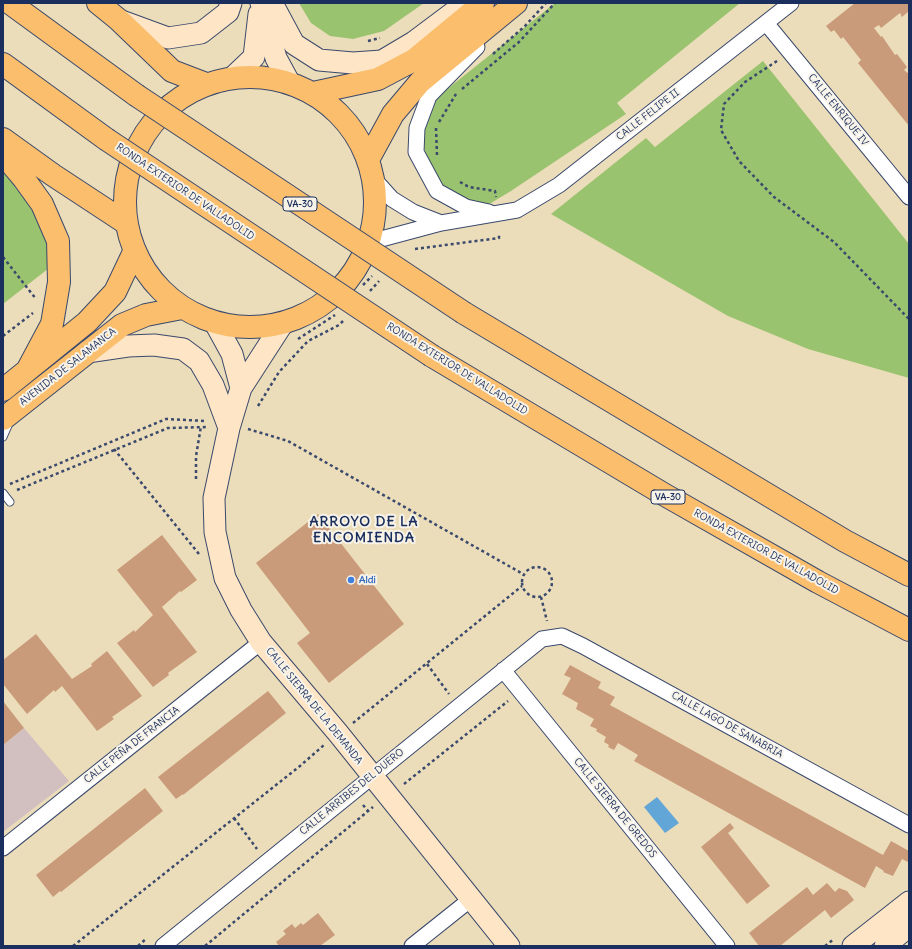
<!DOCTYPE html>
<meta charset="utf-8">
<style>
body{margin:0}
#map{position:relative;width:912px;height:949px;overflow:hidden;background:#ecddba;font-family:Delius,sans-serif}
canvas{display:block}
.frame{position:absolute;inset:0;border:4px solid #1b2f5e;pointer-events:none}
</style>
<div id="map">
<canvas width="912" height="949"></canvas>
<div class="frame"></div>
</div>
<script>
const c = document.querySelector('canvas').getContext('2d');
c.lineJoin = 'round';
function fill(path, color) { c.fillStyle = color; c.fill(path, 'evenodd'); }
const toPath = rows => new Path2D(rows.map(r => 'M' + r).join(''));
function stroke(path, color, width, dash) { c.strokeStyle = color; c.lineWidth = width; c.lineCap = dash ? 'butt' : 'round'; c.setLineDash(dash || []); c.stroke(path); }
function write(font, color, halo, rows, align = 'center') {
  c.font = font + ' Delius,sans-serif'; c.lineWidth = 4; c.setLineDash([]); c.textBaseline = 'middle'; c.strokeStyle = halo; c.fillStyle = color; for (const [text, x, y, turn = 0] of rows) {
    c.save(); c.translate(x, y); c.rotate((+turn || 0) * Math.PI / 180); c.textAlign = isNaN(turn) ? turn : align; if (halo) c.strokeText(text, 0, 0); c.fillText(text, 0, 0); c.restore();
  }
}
fill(toPath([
 [24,728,69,781,3,832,3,745]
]), '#d2bfbf');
fill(toPath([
 [299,3,424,3,384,31,353,39,330,36,311,23],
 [555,3,740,3,617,103,626,114,511,191,486,206,450,194,438,181,429,162,423,145,425,120,429,106,441,94],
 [763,61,909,244,909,378,808,349,728,316,551,214,646,138,655,147],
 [3,163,19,181,53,244,53,265,3,304]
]), '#9ac36f');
fill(toPath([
 [657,797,679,823,665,833,644,807]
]), '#62a6d7');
fill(toPath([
 [855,3,909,3,909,11,902,17,900,13,881,28,879,25,874,28,881,37,882,36,895,55,897,54,907,67,904,70,909,74,909,126,858,63,861,60,843,37,841,39,834,30,831,32,826,26],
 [318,514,404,624,329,683,297,643,310,633,256,563],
 [162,535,197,580,181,592,180,591,162,607,197,652,168,673,169,675,153,687,117,643,134,630,135,632,153,615,117,570],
 [36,634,72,679,92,666,91,664,107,651,142,696,112,717,114,719,97,731,62,686,55,692,54,690,27,714,3,684,3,660],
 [570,665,601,682,598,688,615,697,610,705,883,855,891,841,909,851,908,862,902,859,893,876,883,872,884,871,876,866,865,888,634,761,638,755,618,743,614,750,608,747,609,745,604,742,606,737,596,731,597,729,590,726,594,719,576,709,578,703,562,694,571,678,564,675],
 [268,691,286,713,183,795,183,794,176,799,158,777],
 [3,701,24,728,3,745],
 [145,788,163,811,61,892,60,891,53,897,36,875],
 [730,823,734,828,728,833,770,886,747,904,701,847],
 [827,883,835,892,839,888,847,891,854,900,831,918,825,910,780,946,759,946,749,933,807,887,813,895],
 [318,913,335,935,320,946,279,946,276,942,286,934,283,931,292,924,295,928,301,923,303,925]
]), '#c99b7a');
const lane = toPath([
 [3,437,10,421],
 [3,493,10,502]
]);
const street = toPath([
 [766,23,909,197],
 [477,47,429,96,417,128,416,152,437,191,466,207,489,212],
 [374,179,392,199,413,212,441,223],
 [370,242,441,223,517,210,559,185,791,3],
 [503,670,727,946],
 [3,848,261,642],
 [163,946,542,639,562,636,583,646,909,825],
 [412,946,471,899]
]);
const secondary = toPath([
 [261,3,276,58,289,82],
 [272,3,294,44,319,60,353,63,382,61,414,42,466,3],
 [119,20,168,38,201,33,228,12,231,3],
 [233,77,254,57,259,14],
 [215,323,232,354,241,388],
 [283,323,241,388,229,428,214,498,215,532,225,578,241,610,261,642,338,733,509,946],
 [87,352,128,346,154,345,183,349,199,361,213,385,229,428],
 [853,946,909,902],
 [885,946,909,926]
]);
const highway = toPath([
 [10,3,136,95],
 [98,3,119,20,172,71,206,84],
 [3,64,106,139],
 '125 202a125 125 0 1 1 250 0a125 125 0 1 1-250 0Z',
 [313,93,378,79,414,60,483,3],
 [3,139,53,175,126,223],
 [3,154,24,179,42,204,58,241,59,282,52,324,28,369],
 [369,158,393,114,420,82,516,3],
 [464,313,845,541,909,575],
 [432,356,665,495,818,582,909,630],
 [3,390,87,322,115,292,134,252],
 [3,419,122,325,146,315,182,308]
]);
stroke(lane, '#3a496c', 9);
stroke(street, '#3a496c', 17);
stroke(secondary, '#3a496c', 23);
stroke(highway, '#3a496c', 24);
stroke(toPath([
 [368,41,380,38],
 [493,54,525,26,546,3],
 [777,61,745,82,724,104,721,130,739,161,774,197,834,242,909,319],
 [462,89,519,42,555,3],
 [439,122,456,94],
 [436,128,437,155],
 [460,182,469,187,495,191,496,197],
 [415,249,499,238,499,233],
 [3,257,36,299],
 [363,285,372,276],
 [370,291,379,281],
 [3,336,33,313],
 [298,339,335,315],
 [258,406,279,372,308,341,339,325,343,321],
 [248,429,288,441,523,574],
 [114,449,199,554],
 [196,479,196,456,201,426],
 [10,484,166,419,206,421],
 [17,490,168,428,208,427],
 '522 582a15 15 0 1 1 30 0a15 15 0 1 1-30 0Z',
 [541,597,547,621],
 [427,664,449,694],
 [353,723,522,586],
 [404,784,508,701],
 [363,805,368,811],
 [234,818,257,849],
 [73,946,300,766,324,745],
 [138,946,147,938],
 [205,946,373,807],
 [825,946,834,939]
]), '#3a496c', 2.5, [3, 3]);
stroke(lane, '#fff', 7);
stroke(street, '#fff', 15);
stroke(secondary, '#fde5c5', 21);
stroke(highway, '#fabe6d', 22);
const highwayBridge = toPath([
 [136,95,464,313],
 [106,139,432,356]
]);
stroke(highwayBridge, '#3a496c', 24, []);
stroke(highwayBridge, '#fabe6d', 22);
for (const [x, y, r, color] of [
 [351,580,4,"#3f7fe0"]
]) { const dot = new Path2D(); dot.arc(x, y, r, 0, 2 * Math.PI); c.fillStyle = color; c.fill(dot); stroke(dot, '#f7f3e8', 1.5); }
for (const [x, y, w] of [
 [300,204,34],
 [668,497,34]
]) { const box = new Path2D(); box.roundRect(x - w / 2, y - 7, w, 14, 3); c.fillStyle = '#f7f3e8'; c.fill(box); stroke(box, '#1b2f5e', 1); }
write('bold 9px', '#1b2f5e', null, [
 ["VA-30",300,204],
 ["VA-30",668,497]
]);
write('10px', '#1b2f5e', '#f7f3e8', [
 ["CALLE ENRIQUE IV",838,110,51],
 ["CALLE FELIPE II",648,115,-38],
 ["RONDA EXTERIOR DE VALLADOLID",185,192,34],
 ["AVENIDA DE SALAMANCA",68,367,-38],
 ["RONDA EXTERIOR DE VALLADOLID",457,369,32],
 ["RONDA EXTERIOR DE VALLADOLID",766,552,29],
 ["CALLE SIERRA DE LA DEMANDA",314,706,51],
 ["CALLE LAGO DE SANABRIA",727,725,29],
 ["CALLE PEÑA DE FRANCIA",132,745,-38],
 ["CALLE ARRIBES DEL DUERO",352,792,-39],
 ["CALLE SIERRA DE GREDOS",615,808,51]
]);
write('bold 10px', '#366cbe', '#f7f3e8', [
 ["Aldi",359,580]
], 'left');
c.letterSpacing = '1px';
write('bold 14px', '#1b2f5e', '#f7f3e8', [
 ["ARROYO DE LA",364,522],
 ["ENCOMIENDA",364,538]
]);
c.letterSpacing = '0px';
</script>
